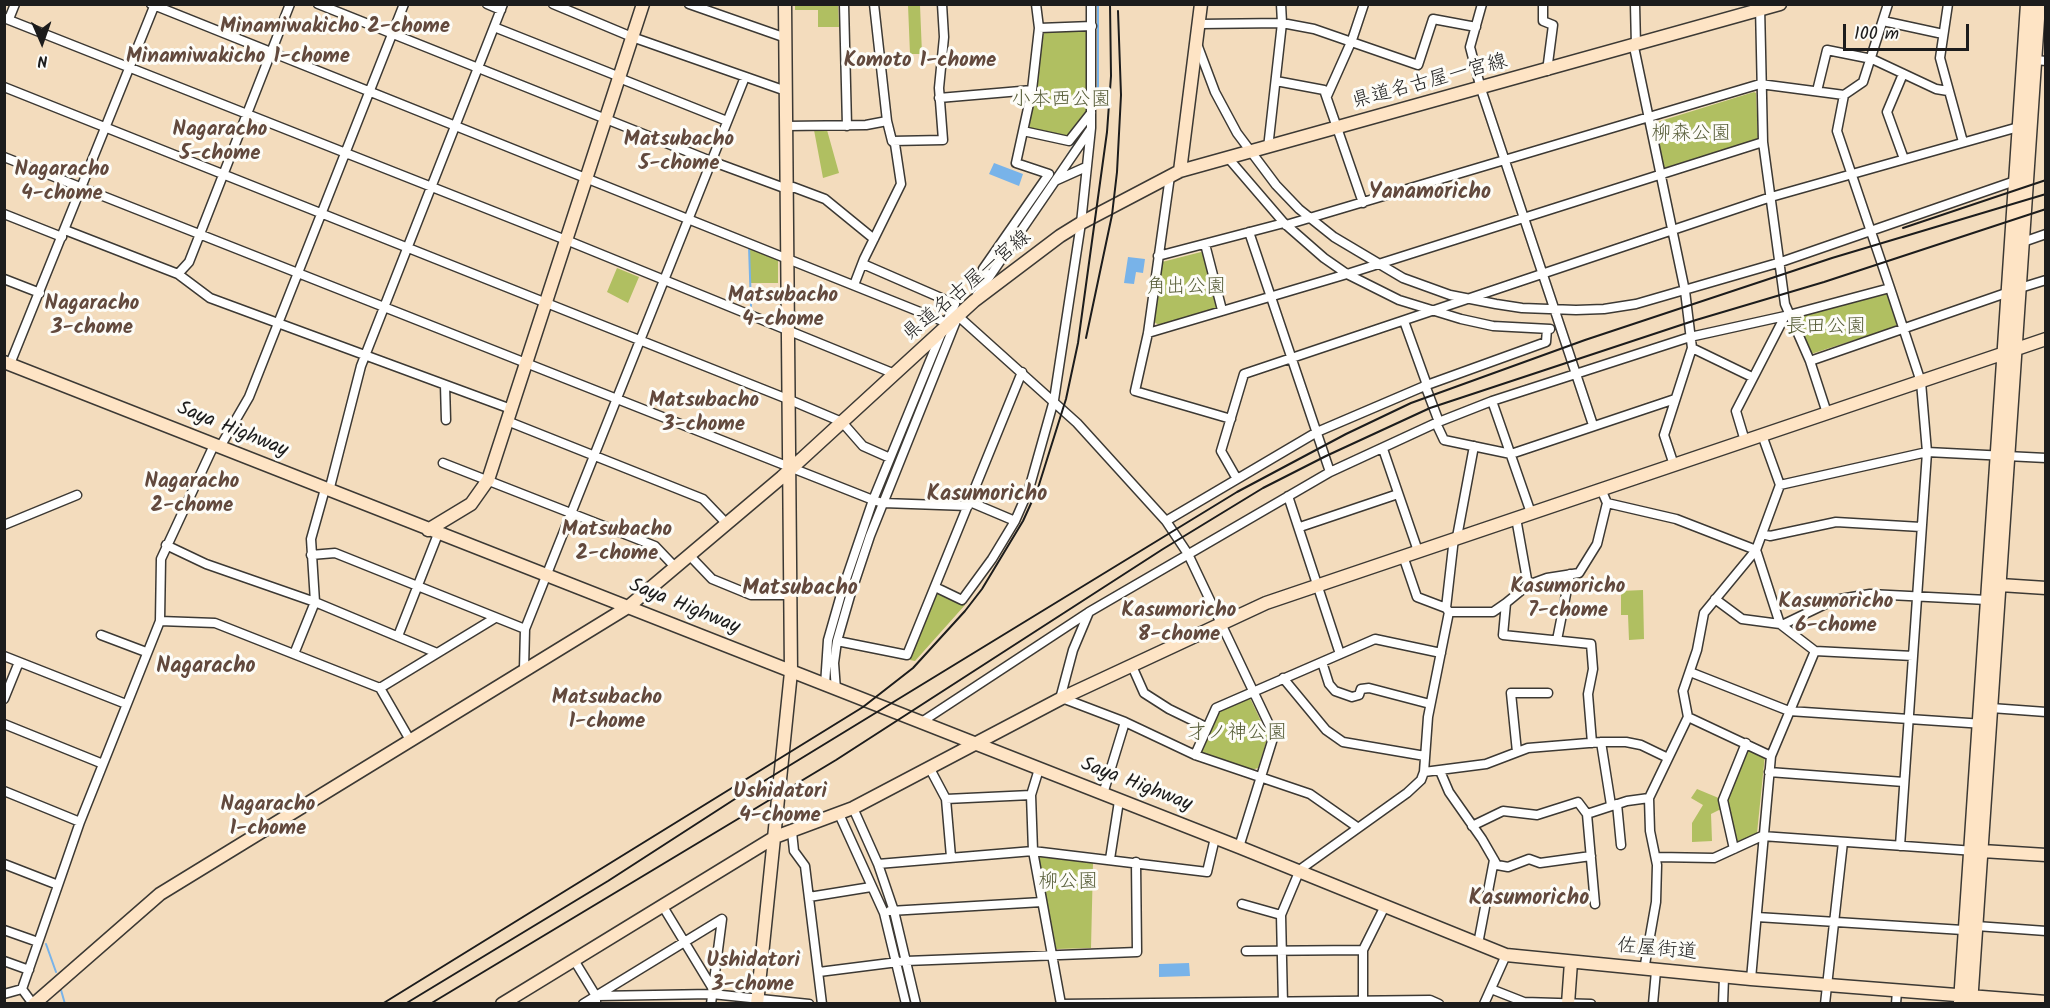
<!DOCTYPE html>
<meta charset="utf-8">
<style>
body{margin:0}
#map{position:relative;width:2050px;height:1008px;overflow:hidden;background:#f3dcbd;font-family:Kalam,sans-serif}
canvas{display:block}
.frame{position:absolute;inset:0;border:6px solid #1c1c1c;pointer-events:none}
.north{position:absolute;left:12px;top:12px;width:60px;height:60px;-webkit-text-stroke:4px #fdfcf7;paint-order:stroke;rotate:178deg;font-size:16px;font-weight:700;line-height:24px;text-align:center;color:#1c1c1c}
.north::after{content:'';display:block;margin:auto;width:21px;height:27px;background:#1c1c1c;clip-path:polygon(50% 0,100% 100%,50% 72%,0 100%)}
.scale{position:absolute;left:1843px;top:24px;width:126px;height:27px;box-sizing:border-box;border:3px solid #1c1c1c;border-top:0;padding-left:8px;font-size:18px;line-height:21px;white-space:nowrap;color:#1c1c1c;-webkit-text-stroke:4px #fdfcf7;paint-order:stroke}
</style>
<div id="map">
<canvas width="2050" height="1008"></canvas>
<div class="frame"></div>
<div class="north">N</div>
<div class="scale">100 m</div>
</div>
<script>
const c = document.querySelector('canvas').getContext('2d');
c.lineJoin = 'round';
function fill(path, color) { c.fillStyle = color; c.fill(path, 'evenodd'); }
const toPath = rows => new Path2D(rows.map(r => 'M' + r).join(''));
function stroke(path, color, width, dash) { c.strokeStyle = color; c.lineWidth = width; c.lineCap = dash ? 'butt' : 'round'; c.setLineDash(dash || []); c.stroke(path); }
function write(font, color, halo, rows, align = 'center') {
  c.font = font + ' Kalam,"Klee One",sans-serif'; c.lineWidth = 6; c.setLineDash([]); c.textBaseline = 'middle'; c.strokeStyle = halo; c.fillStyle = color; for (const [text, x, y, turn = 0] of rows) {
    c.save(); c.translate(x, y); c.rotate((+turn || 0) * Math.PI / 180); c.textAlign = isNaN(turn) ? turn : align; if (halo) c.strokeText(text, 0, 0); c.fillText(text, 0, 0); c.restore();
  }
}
fill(toPath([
 [795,5,838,5,839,27,818,27,818,10,795,10],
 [908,5,920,5,922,54,910,54],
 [1087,30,1091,35,1087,112,1067,138,1029,129,1044,32],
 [1754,92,1756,93,1758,137,1755,141,1666,169,1662,168,1655,126,1657,122],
 [814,130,827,130,839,173,823,178],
 [749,247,778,259,778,283,750,283],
 [1201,252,1205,254,1218,304,1216,308,1159,325,1154,322,1162,262],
 [617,268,639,277,628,303,607,292],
 [1884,293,1887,293,1897,323,1895,327,1811,354,1795,319,1798,315],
 [1643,590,1644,639,1629,640,1628,615,1621,615,1621,591],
 [941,593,965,605,915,661,910,660,936,595],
 [1250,698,1268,736,1258,768,1251,770,1200,752,1218,712],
 [1747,747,1765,755,1757,833,1735,844,1726,800],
 [1697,789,1721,799,1721,809,1711,814,1712,841,1692,842,1692,823,1703,805,1691,798],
 [1042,855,1093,863,1091,948,1056,949,1039,858]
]), '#b0bf61');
fill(toPath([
 [994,163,1023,174,1019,186,989,174],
 [1128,257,1145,259,1143,273,1136,272,1134,284,1124,283],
 [1189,963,1190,976,1159,977,1159,964]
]), '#78b3e9');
stroke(toPath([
 [1098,4,1098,103],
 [1067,156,1083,131],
 [1009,239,1040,195],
 [749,247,751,306],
 [46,944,56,972],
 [61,990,65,1004]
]), '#78b3e9', 2);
const street = toPath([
 [151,4,950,324],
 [318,4,711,161,787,189,793,187,825,199,874,239],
 [487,4,501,10],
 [553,4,632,37,786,91],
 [689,4,786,38],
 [844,4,847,126],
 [1482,4,1470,47,1481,89,1593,425],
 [1543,4,1543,21,1553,25,1547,71],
 [1635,4,1636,46],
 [1888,4,1863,82,1844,95,1837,131,1890,288],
 [1948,4,1940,58,1963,142],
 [1760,6,1763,142,1785,304,1810,361,1827,413],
 [4,18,566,240,895,374],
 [9,19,15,4],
 [1883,21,1943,34],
 [1200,24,1282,23,1314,29,1418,65,1433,19,1476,27],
 [494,27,620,77],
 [1039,28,1092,26],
 [1197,44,1215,92,1237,133,1276,185,1299,209,1334,237,1403,278,1450,295,1496,304,1522,308,1576,310,1604,309,1636,304,1781,262,2015,181],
 [1634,47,1685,291,1692,348,1664,435,1674,465],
 [2036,60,2046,61],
 [1903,74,1887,112,1904,159],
 [619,78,727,121],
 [1276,81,1324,90,1363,203],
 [4,87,790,400,842,422,863,446,890,458],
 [1032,90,1039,28,1036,4],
 [1817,91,1827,50,1872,59,1936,89,1948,91],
 [1327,96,1352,40,1364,4],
 [939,98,1032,90,1016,163,1049,174,983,269,988,276],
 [786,126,866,125,887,121],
 [1023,131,1069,141,1091,113],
 [892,141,943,140,939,88,944,37,942,4],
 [1268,148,1282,23,1281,4],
 [4,157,873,500,883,503,968,506],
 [1229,159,1284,223,1324,258,1347,274,1399,300,1461,319,1493,326,1550,329],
 [1170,176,1148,333,1135,391,1231,419],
 [1057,180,1086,167],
 [4,214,62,237],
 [1286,225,1760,84,1844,95],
 [65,230,178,274,210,298,511,409],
 [1249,232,1330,472],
 [2023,242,2046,234],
 [1205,244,1222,310],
 [1158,256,1284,223],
 [863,264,955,304,947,321],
 [178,274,189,262,290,4],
 [4,279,40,293],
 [854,285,864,259,901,184,895,144,892,141,887,121,874,4],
 [2020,288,2046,280],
 [977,295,1090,130],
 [1404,321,1427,385],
 [1148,333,1347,274,1763,142],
 [1692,348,1752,377],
 [1810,361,2006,293],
 [10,364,155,4],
 [445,385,446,420],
 [1425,385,1439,422],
 [1492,401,1531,513],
 [507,421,703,499,727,524],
 [1436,423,1444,440,1511,454,1675,399],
 [1762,435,1780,485,1927,452,2046,458],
 [1745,441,1736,411,1785,316,1890,288,1921,382,1927,452,1900,846],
 [220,447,249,397,404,4],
 [1383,449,1418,551],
 [443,463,655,546,676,568],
 [1237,479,1221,451,1244,374,1771,197,2022,126],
 [1780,485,1756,550,1780,624,1815,651,1913,656],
 [1601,489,1607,503,1676,519,1756,550,1704,613,1697,650,1683,691,1688,717,1649,798,1650,831,1657,865,1656,902,1644,970],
 [329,491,361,366,503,4],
 [1288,496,1340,654],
 [970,502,1015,521],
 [1516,518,1528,585,1506,603,1503,635,1591,644,1593,669,1588,694,1592,743],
 [1166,521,1317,432,1427,385,1546,342,1547,329],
 [4,525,77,495],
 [1300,527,1398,494],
 [1762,534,1770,536,1836,522,1921,527],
 [1457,537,1474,446],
 [166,545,206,564,315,602,437,653],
 [311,555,335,553,525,629],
 [690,556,712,579,751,595,790,595],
 [1403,556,1417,597,1446,608],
 [1528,585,1547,578,1579,573,1597,544,1607,503],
 [935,587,962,600,992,559,1015,521,1029,489,1054,400,1081,223,1091,128,1091,4],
 [1715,599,1742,619,1780,624],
 [1449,612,1493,612,1506,603],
 [160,621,215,623,380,688,410,740],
 [1782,625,1834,600,1870,594,1987,600],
 [101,635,146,652],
 [398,636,438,534],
 [1557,640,1570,574],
 [837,641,907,655,1022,372],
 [294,654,315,602,311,539,325,489],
 [4,656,126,704],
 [1322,662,1329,684,1335,691,1352,697,1359,695,1361,689,1369,688,1430,704],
 [1132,666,1144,693,1169,709,1206,727],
 [524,669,525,629,745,77],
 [1690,672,1789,711,1984,724],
 [1283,678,1326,730,1343,742,1425,756],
 [825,685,828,640,842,591,873,500,941,334],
 [380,688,495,618],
 [836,690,834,663,837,641,850,596,870,536,958,316,1077,423,1166,521,1188,554,1274,735,1239,847],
 [1062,698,1125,722,1195,755,1310,794,1357,827],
 [4,699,19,662],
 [1060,699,1073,650,1089,612,1330,472,1436,423,1492,401,1690,337,1785,316],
 [1991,708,2046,712],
 [1688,717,1771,756],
 [920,723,1089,612],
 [4,724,103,764],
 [1601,742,1611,805],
 [1517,752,1511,693,1548,693],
 [1195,755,1216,708,1375,639,1441,653],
 [929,767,946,799,951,857],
 [1039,769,1031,795,1033,851,1061,1004],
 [1440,771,1449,792,1482,839,1497,865,1508,867,1529,859,1540,863,1591,856],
 [1424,772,1428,717,1449,612,1446,608,1454,538],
 [1769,772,1904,782],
 [4,791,80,822],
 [1103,794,1125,722],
 [946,799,1031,795],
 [1617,804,1621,845],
 [853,808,878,864,894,911,916,1004],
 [839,814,884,913,906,1004],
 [1587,814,1595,904],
 [1472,826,1503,811,1537,815,1578,802,1587,814,1627,801,1649,798],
 [792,832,794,851,805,866,822,1004],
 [1734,849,1723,800,1746,743],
 [1657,857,1714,858,1762,836,1975,851],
 [1110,859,1119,801],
 [4,864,58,885],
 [878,864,1033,851,1207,872,1215,838],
 [1298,871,1407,793,1421,780,1424,772,1486,764,1528,748,1601,742,1626,742,1641,745,1668,758],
 [809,897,871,887],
 [1242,904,1281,915],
 [662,905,713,989],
 [890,911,1042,902],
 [1757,917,1963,930],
 [1976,926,2046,931],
 [4,930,38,942],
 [1478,944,1494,860],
 [1246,951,1363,950],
 [574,960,596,996,596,1004],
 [4,961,29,970],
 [819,972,906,961,1137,952,1136,862],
 [1751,979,1771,756,1815,651],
 [1491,989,1524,1002,1591,1004],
 [4,994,22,989],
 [597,996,712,994,809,1004],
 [33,1004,22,989,80,822,160,621,161,559,214,445],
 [583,1004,722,919,711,1004],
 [1060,1004,1430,1000,1439,1004],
 [1283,1004,1281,915,1299,872],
 [1363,1004,1363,950,1385,906],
 [1484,1004,1506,955],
 [1653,1004,1656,971],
 [1723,1004,1724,977],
 [1825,1004,1843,842],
 [1896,1004,1897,991]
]);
const secondary = toPath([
 [1180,171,1201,4],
 [4,362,1239,847,1506,955,1751,979,2046,1002],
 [428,530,471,504,488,480,643,4],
 [2000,585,2046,588],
 [1982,851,2046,855],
 [1960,1002,2027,4],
 [34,1004,160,894,628,607,782,477,974,301,1060,236,1081,223,1180,171,1780,4],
 [502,1004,775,837,853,808,1062,698,1266,603,2046,339],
 [757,1004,791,672,785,4],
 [1568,1004,1571,962],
 [1971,1004,2039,4]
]);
stroke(street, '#3c3934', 11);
stroke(secondary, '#3c3934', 15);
stroke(street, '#fff', 8);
stroke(secondary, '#fee4c5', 12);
stroke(toPath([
 [1903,228,2046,180],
 [1086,338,1112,215,1117,172,1121,95,1118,11],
 [382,1004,863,707,913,668,965,611,982,589,1023,521,1038,488,1066,399,1078,343,1107,132,1111,76,1110,4],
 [405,1004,608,881,738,797,1237,492,1346,434,1411,403,1585,340,1832,258,2046,194],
 [430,1004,836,760,1163,549,1263,488,1326,456,1430,408,1696,320,1824,282,2046,209]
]), '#1c1c1c', 2);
write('20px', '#1c1c1c', '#fdfcf7', [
 ["県道名古屋一宮線",1430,83,-15],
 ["県道名古屋一宮線",968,287,-40],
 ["Saya Highway",232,431,22],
 ["Saya Highway",684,608,22],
 ["Saya Highway",1136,786,21],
 ["佐屋街道",1657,951,5]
]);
write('20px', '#575d38', '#fdfcf7', [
 ["小本西公園",1061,102],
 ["柳森公園",1691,136],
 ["角出公園",1186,289],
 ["長田公園",1826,329],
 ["才ノ神公園",1237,735],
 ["柳公園",1068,884]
]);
write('bold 21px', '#62493d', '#fdfcf7', [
 ["Minamiwakicho 2-chome",335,28],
 ["Minamiwakicho 1-chome",238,58],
 ["Komoto 1-chome",920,62],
 ["Nagaracho",220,131],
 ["5-chome",220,155],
 ["Matsubacho",679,141],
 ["5-chome",679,165],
 ["Nagaracho",62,171],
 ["4-chome",62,195],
 ["Matsubacho",783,297],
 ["4-chome",783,321],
 ["Nagaracho",92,305],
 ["3-chome",92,329],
 ["Matsubacho",704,402],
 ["3-chome",704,426],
 ["Nagaracho",192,483],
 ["2-chome",192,507],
 ["Matsubacho",617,531],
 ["2-chome",617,555],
 ["Kasumoricho",1568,588],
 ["7-chome",1568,612],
 ["Kasumoricho",1836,603],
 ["6-chome",1836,627],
 ["Kasumoricho",1179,612],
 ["8-chome",1179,636],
 ["Matsubacho",607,699],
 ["1-chome",607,723],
 ["Ushidatori",780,793],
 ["4-chome",780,817],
 ["Nagaracho",268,806],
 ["1-chome",268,830],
 ["Ushidatori",753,962],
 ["3-chome",753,986]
]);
write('bold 22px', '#62493d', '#fdfcf7', [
 ["Yanamoricho",1430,194],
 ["Kasumoricho",987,496],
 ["Matsubacho",800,590],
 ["Nagaracho",206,668],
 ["Kasumoricho",1529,900]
]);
</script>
